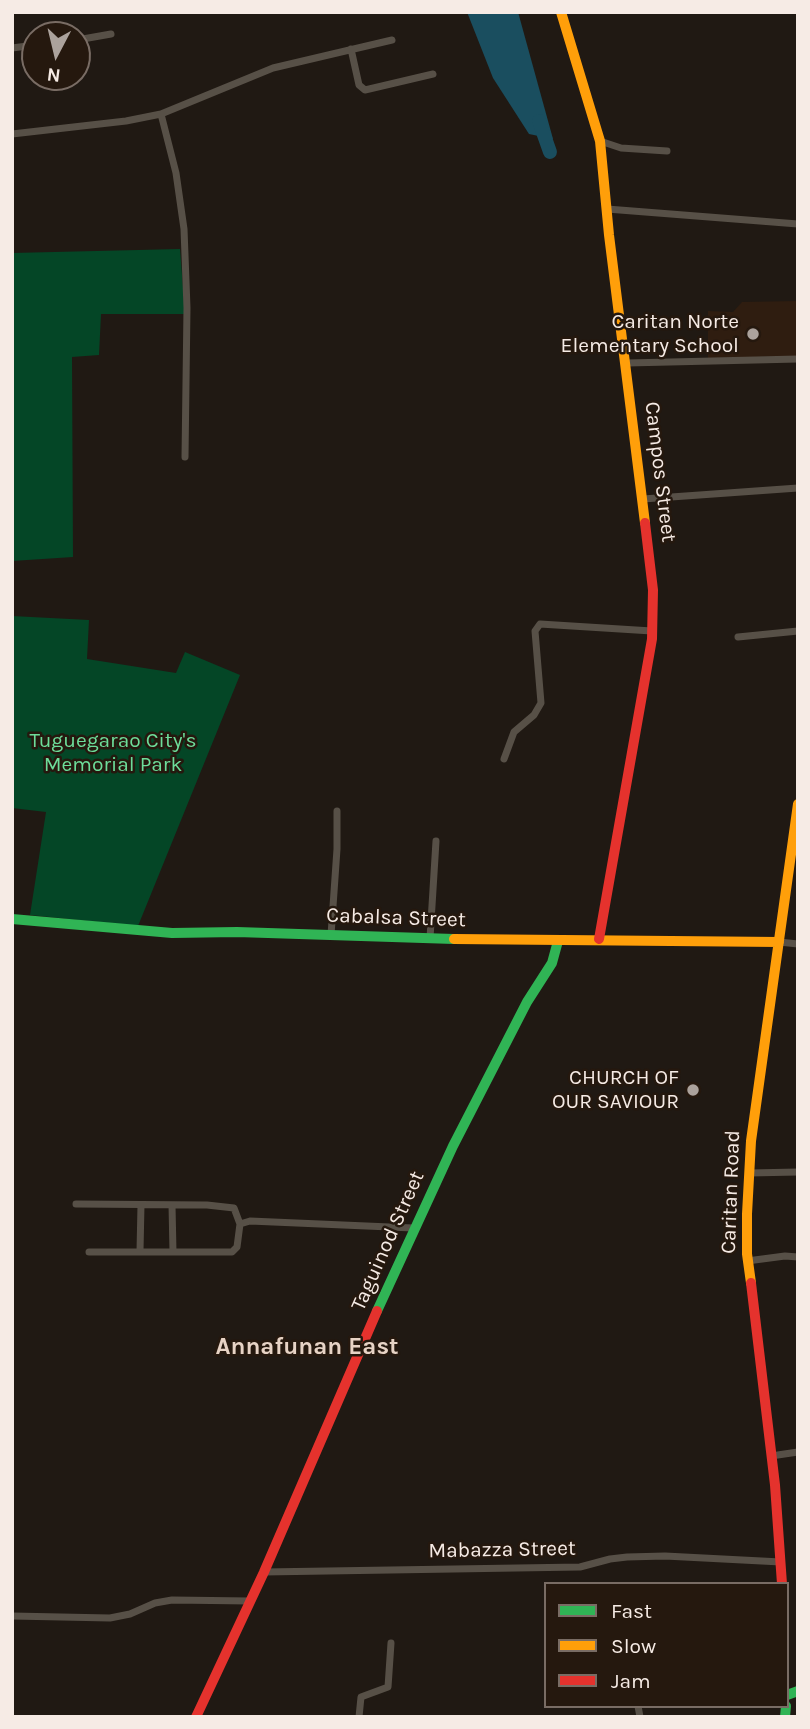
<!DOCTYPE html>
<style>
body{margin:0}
#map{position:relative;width:810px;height:1729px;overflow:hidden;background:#201913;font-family:Karla,sans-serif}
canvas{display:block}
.frame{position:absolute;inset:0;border:14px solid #f6ebe5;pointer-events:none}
.legend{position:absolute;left:544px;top:1582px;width:245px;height:126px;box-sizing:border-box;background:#25180e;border:2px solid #796c64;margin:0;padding:9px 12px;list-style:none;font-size:21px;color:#f6ebe5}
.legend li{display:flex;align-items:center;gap:14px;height:35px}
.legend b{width:35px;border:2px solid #796c64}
.north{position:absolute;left:21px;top:21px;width:70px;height:70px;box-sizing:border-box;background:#25180e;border:2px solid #796c64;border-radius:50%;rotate:187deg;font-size:19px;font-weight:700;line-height:28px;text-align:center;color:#f6ebe5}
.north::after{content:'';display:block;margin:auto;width:24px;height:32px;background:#aba29c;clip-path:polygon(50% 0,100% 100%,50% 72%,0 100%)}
</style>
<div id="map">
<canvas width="810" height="1729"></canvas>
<div class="frame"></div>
<ul class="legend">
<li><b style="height:9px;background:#30b455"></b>Fast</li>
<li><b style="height:9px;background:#ff9f0a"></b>Slow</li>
<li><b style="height:9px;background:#e5322d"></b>Jam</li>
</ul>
<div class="north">N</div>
</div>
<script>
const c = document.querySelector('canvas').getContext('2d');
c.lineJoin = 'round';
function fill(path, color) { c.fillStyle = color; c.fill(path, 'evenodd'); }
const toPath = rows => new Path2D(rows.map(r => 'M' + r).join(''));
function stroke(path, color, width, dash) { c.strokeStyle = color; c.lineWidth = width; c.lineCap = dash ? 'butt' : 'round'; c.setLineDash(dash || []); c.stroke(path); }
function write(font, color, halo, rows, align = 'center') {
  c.font = font + ' Karla,sans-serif'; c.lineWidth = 5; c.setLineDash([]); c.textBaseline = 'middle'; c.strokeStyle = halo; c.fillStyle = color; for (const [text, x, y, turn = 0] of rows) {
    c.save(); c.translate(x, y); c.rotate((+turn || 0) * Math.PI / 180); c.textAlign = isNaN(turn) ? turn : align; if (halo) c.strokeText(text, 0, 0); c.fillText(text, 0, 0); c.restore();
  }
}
fill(toPath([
 [798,301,798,356,708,358,708,311,733,312,742,302]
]), '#2f1d10');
fill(toPath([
 [180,249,185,314,101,314,99,355,72,357,73,557,12,561,12,253],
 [12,616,89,620,87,659,176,673,185,652,240,675,138,926,30,915,46,812,12,808]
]), '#044626');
fill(toPath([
 [467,12,518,12,553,139,529,134,493,78]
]), '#1a4e5f');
stroke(toPath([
 [539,121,550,152]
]), '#1a4e5f', 14);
stroke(toPath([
 [77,40,111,34],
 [12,48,35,45],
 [351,49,359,85,365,90,433,74],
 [161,114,176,173,184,229,187,308,185,457],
 [12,134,126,121,161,114,273,68,392,40],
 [600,141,621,148,667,151],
 [607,209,798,224],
 [627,363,798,359],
 [643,499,798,488],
 [738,637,798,631],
 [504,759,514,732,534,715,541,703,535,631,540,624,652,631],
 [331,935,337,849,337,811],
 [430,938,436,841],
 [779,942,798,944],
 [749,1173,798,1172],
 [76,1204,207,1205,234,1208,240,1224],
 [172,1205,173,1252],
 [140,1251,141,1205],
 [89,1252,232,1252,237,1247,240,1224,250,1221,413,1228],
 [747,1261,785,1256,798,1257],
 [771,1456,798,1452],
 [264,1572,580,1567,610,1559,627,1557,665,1556,781,1562],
 [12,1616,110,1618,130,1614,155,1603,172,1600,250,1601],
 [638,1706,640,1717],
 [359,1717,361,1697,388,1687,391,1643]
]), '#575047', 7);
stroke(toPath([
 [12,919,172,933,237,932,454,939],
 [377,1311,453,1146,527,1002,552,963,558,941],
 [787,1695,798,1691],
 [785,1717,786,1706]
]), '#30b455', 10);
stroke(toPath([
 [561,12,600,141,609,235,645,523],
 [454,939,779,942],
 [751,1283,747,1254,747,1214,751,1141,798,804]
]), '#ff9f0a', 10);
stroke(toPath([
 [599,939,652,639,653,590,645,523],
 [751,1283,775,1485,782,1584],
 [196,1717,264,1572,377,1311]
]), '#e5322d', 10);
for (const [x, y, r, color] of [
 [753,334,7,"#aba29c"],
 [693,1090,7,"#aba29c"]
]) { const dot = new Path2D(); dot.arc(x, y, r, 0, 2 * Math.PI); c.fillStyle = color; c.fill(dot); stroke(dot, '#25180e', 2.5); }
write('21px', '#f6ebe5', '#25180e', [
 ["Caritan Norte",739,322],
 ["Elementary School",739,346],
 ["CHURCH OF",679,1078],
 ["OUR SAVIOUR",679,1102]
], 'right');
write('21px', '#f6ebe5', '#25180e', [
 ["Campos Street",660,472,83],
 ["Cabalsa Street",396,918,2],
 ["Caritan Road",731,1192,-88],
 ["Taguinod Street",388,1241,-66],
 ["Mabazza Street",502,1550,-1]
]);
write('21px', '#6ddd9a', '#25180e', [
 ["Tuguegarao City's",113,741],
 ["Memorial Park",113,765]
]);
write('bold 24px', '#e7d3c5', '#25180e', [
 ["Annafunan East",307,1347]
]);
</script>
